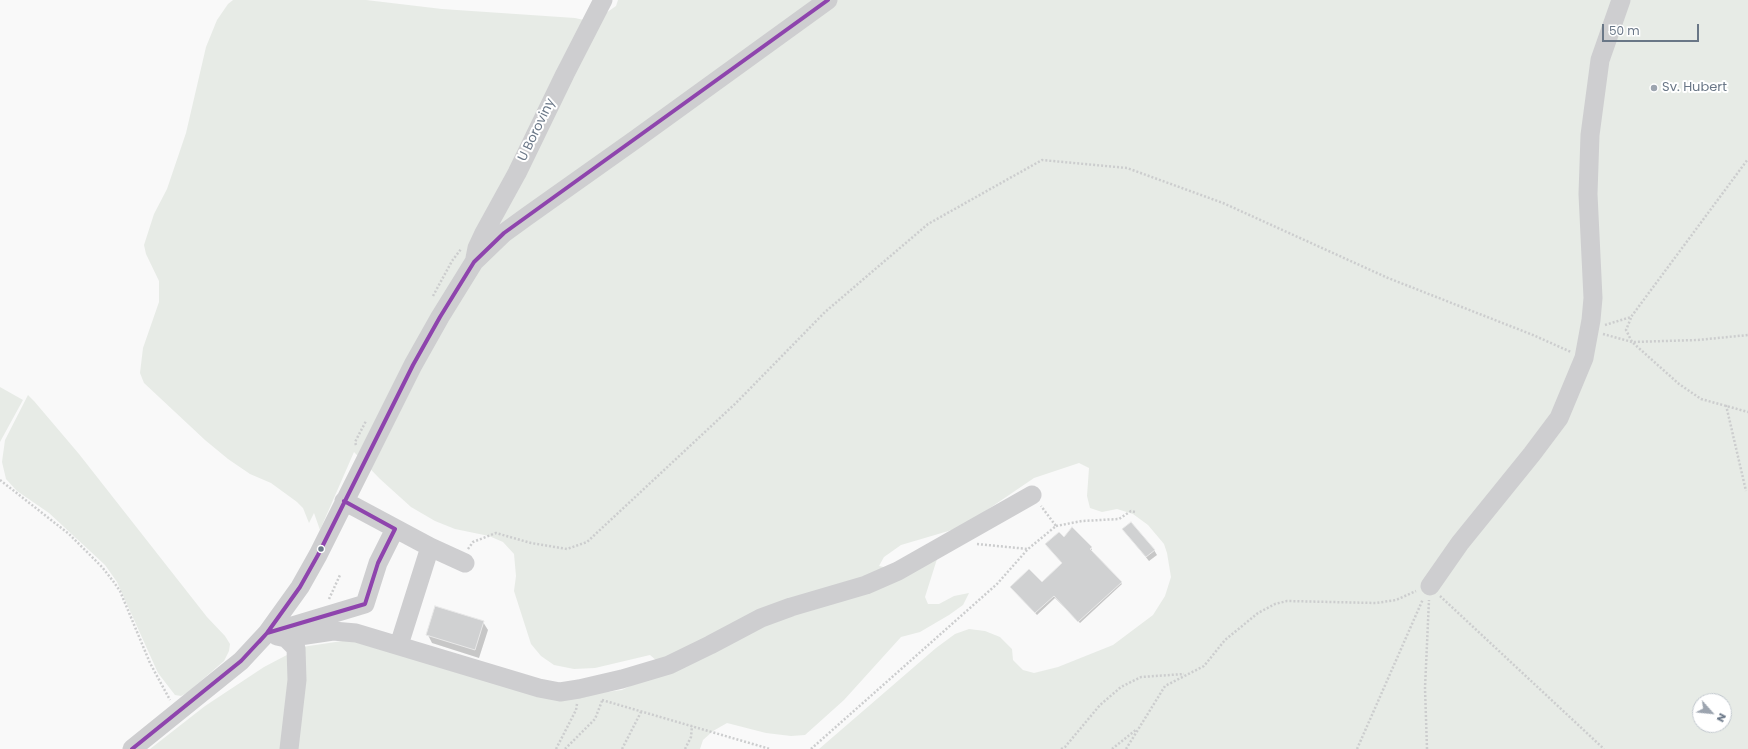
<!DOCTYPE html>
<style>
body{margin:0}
#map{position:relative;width:1748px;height:749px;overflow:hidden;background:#f9f9f9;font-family:Poppins,sans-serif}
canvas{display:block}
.north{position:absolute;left:1692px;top:693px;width:40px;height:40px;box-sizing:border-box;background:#fff;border:1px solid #c3c9cf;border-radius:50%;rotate:117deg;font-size:11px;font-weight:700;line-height:16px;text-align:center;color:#6a7787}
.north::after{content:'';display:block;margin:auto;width:14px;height:18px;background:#9ca4af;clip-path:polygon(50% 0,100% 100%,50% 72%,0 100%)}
.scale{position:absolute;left:1602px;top:24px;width:97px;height:18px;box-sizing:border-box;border:2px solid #6a7787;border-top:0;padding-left:5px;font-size:12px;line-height:14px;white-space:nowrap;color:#6a7787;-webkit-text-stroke:3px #fff;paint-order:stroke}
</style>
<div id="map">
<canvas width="1748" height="749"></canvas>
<div class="north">N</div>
<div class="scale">50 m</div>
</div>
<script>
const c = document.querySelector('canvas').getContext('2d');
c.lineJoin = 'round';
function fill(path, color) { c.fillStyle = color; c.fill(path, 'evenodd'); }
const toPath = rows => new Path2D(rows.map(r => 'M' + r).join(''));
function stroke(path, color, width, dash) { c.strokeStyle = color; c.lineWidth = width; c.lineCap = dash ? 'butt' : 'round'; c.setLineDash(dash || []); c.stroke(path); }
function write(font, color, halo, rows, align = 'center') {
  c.font = font + ' Poppins,sans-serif'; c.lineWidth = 4; c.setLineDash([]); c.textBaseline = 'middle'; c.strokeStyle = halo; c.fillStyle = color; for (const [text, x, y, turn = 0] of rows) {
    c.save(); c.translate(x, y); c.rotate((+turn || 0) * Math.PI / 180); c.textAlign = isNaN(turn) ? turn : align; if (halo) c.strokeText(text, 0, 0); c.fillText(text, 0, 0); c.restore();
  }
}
fill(toPath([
 [233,0,366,0,442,9,575,18,593,22,616,6,618,0,1748,0,1748,749,819,749,936,648,955,634,969,629,985,631,1000,637,1012,649,1013,660,1023,670,1034,673,1058,667,1113,645,1153,615,1165,596,1171,577,1167,553,1164,544,1148,525,1133,514,1117,509,1102,512,1090,508,1087,496,1089,468,1079,463,1034,478,962,527,901,545,884,557,879,566,888,568,937,559,925,597,928,604,939,604,954,596,969,593,963,605,949,615,920,632,901,637,844,700,805,735,791,736,766,733,727,723,713,731,703,740,700,749,150,749,205,706,264,667,302,647,349,640,575,696,622,690,644,679,657,661,650,655,595,668,574,669,554,665,541,656,531,644,514,591,516,576,514,554,503,542,489,536,455,529,435,521,411,507,380,479,354,452,320,530,314,513,309,523,303,508,297,502,271,483,250,474,228,459,205,440,144,383,140,373,143,348,159,302,159,281,146,254,144,245,154,214,167,189,186,133,206,47,217,20,228,4],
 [1700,701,1724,701,1724,725,1700,725],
 [0,387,23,400,0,442],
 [28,395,34,401,79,454,207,617,225,636,230,644,229,651,224,661,187,693,181,696,175,695,158,673,117,582,105,565,49,513,17,491,6,479,2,462,5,440]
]), '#e7ebe6');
fill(toPath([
 [1123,529,1154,550,1157,555,1149,561],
 [1064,539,1091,548,1092,550,1091,551,1122,584,1080,623,1055,598,1037,615,1013,589,1042,584,1063,564],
 [483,622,488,630,479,658,432,643,428,635]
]), '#0003');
const building = toPath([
 [1131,522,1155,550,1146,557,1122,529,1131,522],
 [1072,527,1092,547,1090,549,1122,582,1078,622,1054,596,1035,613,1010,587,1029,569,1042,582,1062,563,1045,544,1059,532,1064,537,1072,527],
 [435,606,484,621,475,650,426,635,435,606]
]);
fill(building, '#d0d1d2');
stroke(building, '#e8e8e8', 1);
stroke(toPath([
 [433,296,452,261,461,249],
 [1631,318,1626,330,1632,342,1679,384,1701,399,1748,412],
 [1605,325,1631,317,1748,159],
 [1603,334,1632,342,1698,340,1748,335],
 [1726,405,1746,491],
 [356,445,355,442,366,421],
 [0,480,69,534,102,567,113,581,120,591,150,663,170,700],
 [1056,526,1082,521,1119,519,1131,511,1135,512],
 [977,544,1028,549],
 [468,549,473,542,496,533,531,543,567,549,587,542,736,403,825,312,928,224,1042,160,1127,168,1223,203,1388,278,1533,335,1571,352],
 [1440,596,1604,749],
 [329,599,340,575],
 [602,700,770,749],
 [556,749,576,710,577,704],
 [565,749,595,719,602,701],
 [622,749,641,712],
 [685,749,691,737,692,726],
 [811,749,997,584,1028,549,1056,526,1041,506],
 [1061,749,1065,747,1100,705,1121,687,1141,677,1184,674],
 [1112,749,1137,729],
 [1126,749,1165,686,1204,666,1225,640,1258,613,1275,604,1287,601,1376,603,1396,600,1416,591],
 [1357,749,1423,599],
 [1427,749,1425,688,1429,600]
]), '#cccdce', 2.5, [2, 2]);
stroke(toPath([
 [475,258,477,248,484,233,517,173,565,74,603,0],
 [344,501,430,547,399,645],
 [430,547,465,563],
 [1430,586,1460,543,1532,454,1559,418,1584,358,1591,320,1593,298,1588,194,1590,135,1600,60,1621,0],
 [282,629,365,604,378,563,395,529],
 [277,636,286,638,296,648,297,680,289,749],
 [286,638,333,631,356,633,539,688,560,692,579,689,622,679,669,665,710,645,761,618,791,607,866,585,898,571,1032,495],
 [132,749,241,661,267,633,300,587,318,555,413,365,440,317,474,262,504,233,526,217,636,139,828,0]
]), '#ceced0', 19);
stroke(toPath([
 [259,642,267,633,365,604,378,563,395,529,344,501],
 [132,749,241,661,267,633,300,587,318,555,413,365,440,317,474,262,504,233,828,0]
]), '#8e44ad', 4);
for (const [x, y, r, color] of [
 [1654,88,4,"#9ca4af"],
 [321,549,3.5,"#6a7787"]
]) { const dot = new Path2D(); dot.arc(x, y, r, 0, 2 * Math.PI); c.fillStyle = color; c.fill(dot); stroke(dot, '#fff', 1.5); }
write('13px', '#6a7787', '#fff', [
 ["Sv. Hubert",1662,88]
], 'left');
write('13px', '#6a7787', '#fff', [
 ["U Boroviny",537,130,-64]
]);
</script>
